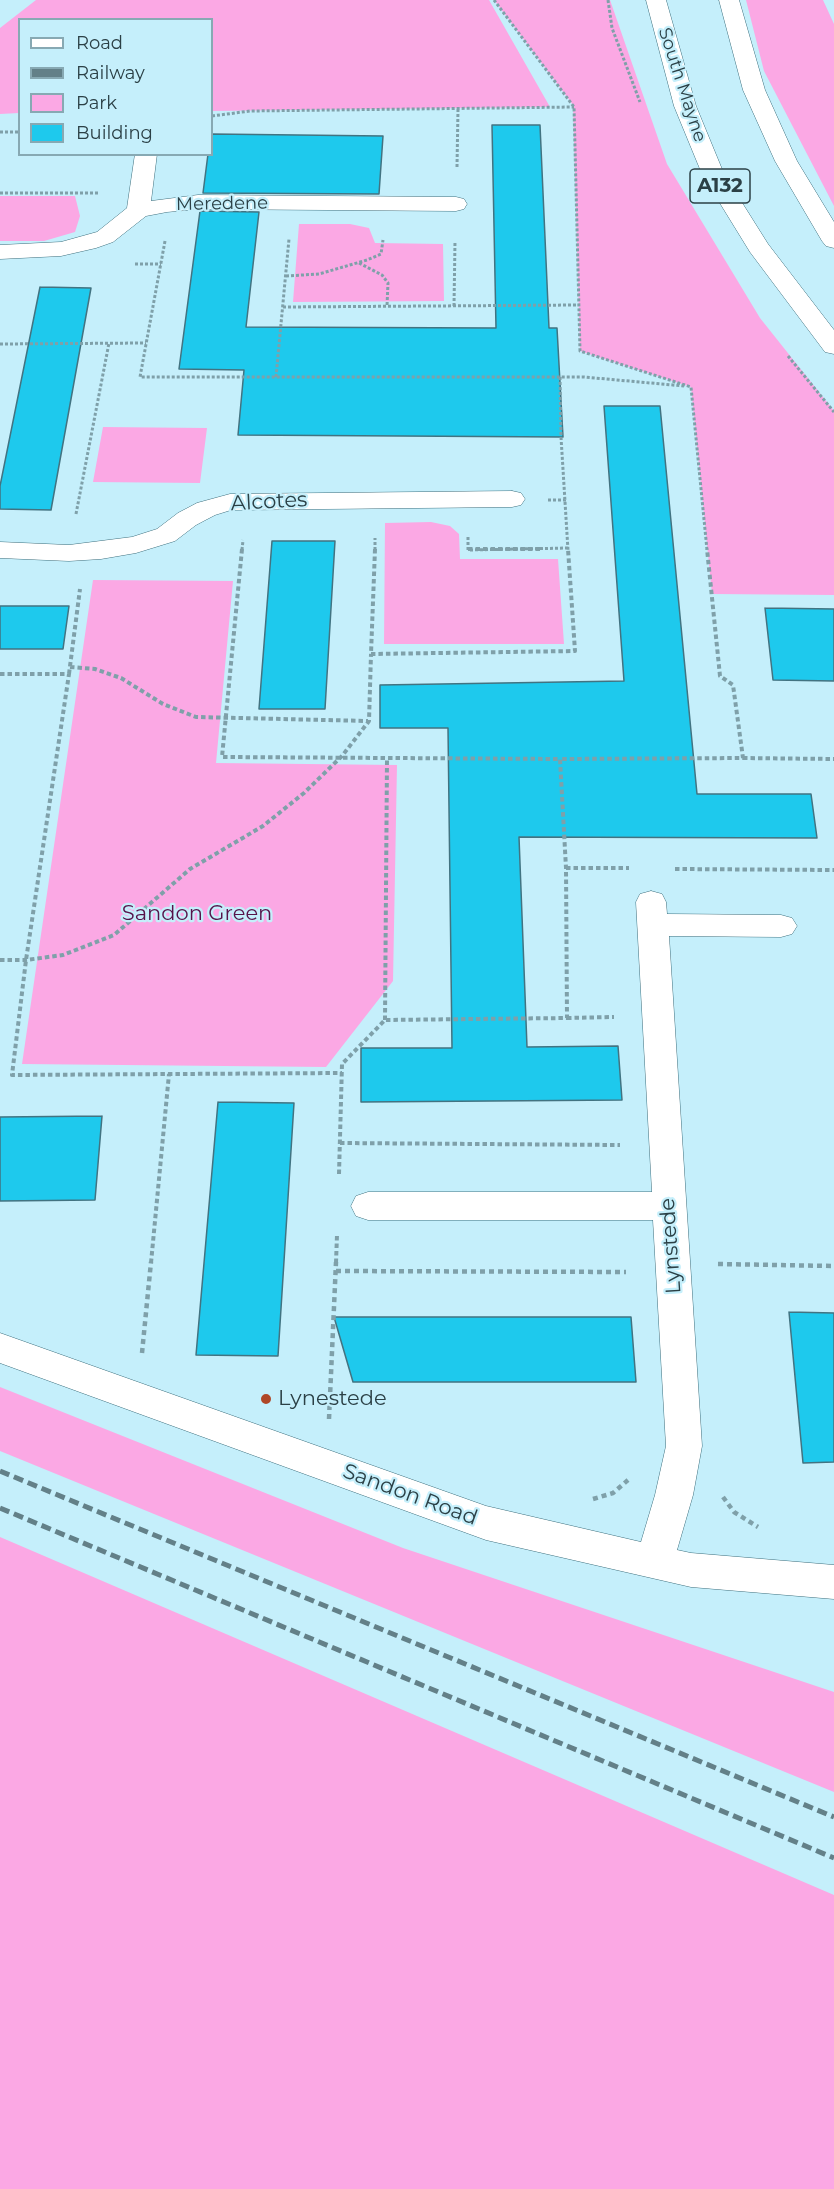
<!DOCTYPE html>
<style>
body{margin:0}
#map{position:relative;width:834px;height:2189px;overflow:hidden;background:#c5effb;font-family:Montserrat,sans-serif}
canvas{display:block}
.legend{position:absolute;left:18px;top:18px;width:195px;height:138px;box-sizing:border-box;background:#c5effb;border:2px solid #87a9b3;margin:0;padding:8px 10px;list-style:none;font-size:18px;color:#2b4046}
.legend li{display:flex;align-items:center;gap:12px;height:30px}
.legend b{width:30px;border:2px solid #87a9b3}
</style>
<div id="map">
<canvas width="834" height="2189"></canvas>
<ul class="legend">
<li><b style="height:8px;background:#fff"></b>Road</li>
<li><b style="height:8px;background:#638088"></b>Railway</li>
<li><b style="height:16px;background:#fba8e4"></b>Park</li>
<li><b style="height:16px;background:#1ec9ed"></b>Building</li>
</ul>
</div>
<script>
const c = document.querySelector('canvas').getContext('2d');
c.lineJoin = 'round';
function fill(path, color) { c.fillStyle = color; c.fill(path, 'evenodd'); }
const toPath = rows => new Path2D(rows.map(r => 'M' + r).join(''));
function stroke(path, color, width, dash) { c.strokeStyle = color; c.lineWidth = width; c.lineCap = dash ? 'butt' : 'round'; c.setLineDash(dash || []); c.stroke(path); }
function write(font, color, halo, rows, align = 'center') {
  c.font = font + ' Montserrat,sans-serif'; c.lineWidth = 4.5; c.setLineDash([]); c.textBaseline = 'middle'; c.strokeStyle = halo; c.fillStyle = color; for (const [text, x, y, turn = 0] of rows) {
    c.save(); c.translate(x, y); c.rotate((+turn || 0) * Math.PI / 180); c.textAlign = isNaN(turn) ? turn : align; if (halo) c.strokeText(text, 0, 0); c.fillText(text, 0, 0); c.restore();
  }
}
fill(toPath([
 [36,0,489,0,550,107,212,111,212,20,20,20,19,113,0,114,0,28],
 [494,0,610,0,667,164,760,318,834,411,834,595,712,594,691,387,580,351,573,105],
 [746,0,823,0,834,24,834,206,764,71],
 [0,196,75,196,80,216,75,232,44,241,0,241],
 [299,224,350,224,369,228,375,243,443,244,444,301,293,302],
 [103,427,207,428,200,483,93,482],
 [431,522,450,526,459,534,460,559,558,559,564,644,384,644,385,523],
 [93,580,233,581,216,763,397,765,393,981,326,1067,22,1064],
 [0,1387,403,1548,834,1692,834,1792,0,1451],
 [0,1537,834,1895,834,2189,0,2189]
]), '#fba8e4');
const building = toPath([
 [492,125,540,125,549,328,557,328,563,437,238,435,244,370,179,369,200,211,259,212,246,327,496,328,492,125],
 [212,134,383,136,379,194,203,193,208,154,212,154,212,134],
 [40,287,91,288,51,510,0,509,0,486,40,287],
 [604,406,660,406,697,794,811,794,817,838,519,837,527,1047,618,1046,622,1100,361,1102,361,1048,452,1048,448,728,380,728,380,685,624,681,604,406],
 [272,541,335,541,325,709,259,709,272,541],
 [0,606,69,606,63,649,0,649,0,606],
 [765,608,834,609,834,681,773,680,765,608],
 [218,1102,294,1103,278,1356,196,1355,218,1102],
 [102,1116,95,1200,0,1201,0,1117,102,1116],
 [789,1312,834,1313,834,1462,803,1463,789,1312],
 [334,1317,631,1317,636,1382,353,1382,334,1317]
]);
fill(building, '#1ec9ed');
stroke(building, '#427381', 1.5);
const minor = toPath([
 [135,154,157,154,151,201,198,195,456,197,464,199,467,204,464,209,456,211,198,209,167,212,146,216,113,242,96,248,61,256,0,259,0,245,61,242,97,232,127,208,135,154],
 [512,491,521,493,525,499,521,505,512,507,231,510,215,515,196,525,175,541,136,553,101,559,69,561,0,558,0,542,69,545,132,537,157,529,178,513,197,503,230,494,512,491],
 [651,891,662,894,666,902,667,914,781,915,792,918,797,926,792,934,781,937,669,936,702,1446,693,1495,677,1550,691,1553,834,1565,834,1599,691,1587,486,1540,0,1363,0,1333,486,1506,641,1542,655,1495,666,1446,653,1220,368,1220,356,1216,351,1206,356,1196,368,1192,652,1192,636,902,640,894,651,891]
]);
const primary = toPath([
 [646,0,666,0,696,106,724,174,768,244,834,330,834,354,825,352,750,252,702,174,674,106,646,0],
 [719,0,739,0,765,90,797,161,834,222,834,248,826,246,822,241,775,161,743,90,719,0]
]);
stroke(minor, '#3f707e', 1);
stroke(primary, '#3f707e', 1);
stroke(toPath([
 [494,0,574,107,580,351,691,387,707,550],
 [608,0,612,28,640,102],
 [212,116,250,111,574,107],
 [0,132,20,132],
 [457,167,458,109],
 [0,193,98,193],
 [165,241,140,377,584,377,684,386],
 [359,263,382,275,388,283,387,306],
 [135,264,161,264],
 [286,276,319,274,367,260,381,254,383,240],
 [454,306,455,241],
 [283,307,579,305],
 [0,344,146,343],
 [788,356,834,412],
 [276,377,289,239],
 [560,377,561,437,568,550],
 [548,500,566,500],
 [76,514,109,343],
 [468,537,468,550,569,548],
 [242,550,243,540],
 [375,550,375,538]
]), '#7fa0a9', 3, [3, 2]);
stroke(toPath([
 [242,549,222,757,560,759],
 [375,549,371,654,575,651,568,549],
 [468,549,543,549],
 [70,667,95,669,121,678,163,704,196,717,368,721],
 [0,674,69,674,26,960,12,1075,342,1073],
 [69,674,80,589],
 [743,758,834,759],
 [566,868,629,868],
 [675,869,834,870],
 [0,960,26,960,63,955,114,935,190,869,263,826,304,793,342,756,369,721,371,654],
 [567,1018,614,1017],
 [385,1020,387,759],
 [340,1143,620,1145],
 [339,1174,342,1064,385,1020,567,1018,566,868,560,759,743,758,733,685,720,676,707,549],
 [151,1263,169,1074],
 [336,1263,337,1235]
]), '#7fa0a9', 4, [4.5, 3]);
stroke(toPath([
 [718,1264,834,1266],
 [336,1271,626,1272],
 [142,1353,151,1262],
 [329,1419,336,1262],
 [723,1497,734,1512,758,1527],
 [593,1499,613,1493,628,1480]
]), '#7fa0a9', 4.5, [5, 4]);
fill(minor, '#fff');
fill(primary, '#fff');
stroke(toPath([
 [0,1471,834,1817],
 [0,1508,834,1858]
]), '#638088', 5, [10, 5]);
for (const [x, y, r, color] of [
 [266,1399,6,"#af4727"]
]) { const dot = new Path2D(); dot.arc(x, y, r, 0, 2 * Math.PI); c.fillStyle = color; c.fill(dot); stroke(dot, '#c5effb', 2); }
write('18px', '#2b4046', '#c5effb', [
 ["South Mayne",682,85,72],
 ["Meredene",222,204,-1]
]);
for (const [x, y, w] of [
 [720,186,60]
]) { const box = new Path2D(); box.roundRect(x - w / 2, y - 17, w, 34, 4.5); c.fillStyle = '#c5effb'; c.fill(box); stroke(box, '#2b4046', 1.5); }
write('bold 20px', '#2b4046', null, [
 ["A132",720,186]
]);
write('21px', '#2b4046', '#c5effb', [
 ["Alcotes",269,502,-3],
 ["Lynstede",671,1246,-94],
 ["Sandon Road",410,1495,20]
]);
write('21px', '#57134a', '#c5effb', [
 ["Sandon Green",197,914]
]);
write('21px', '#2b4046', '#c5effb', [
 ["Lynestede",278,1399]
], 'left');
</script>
